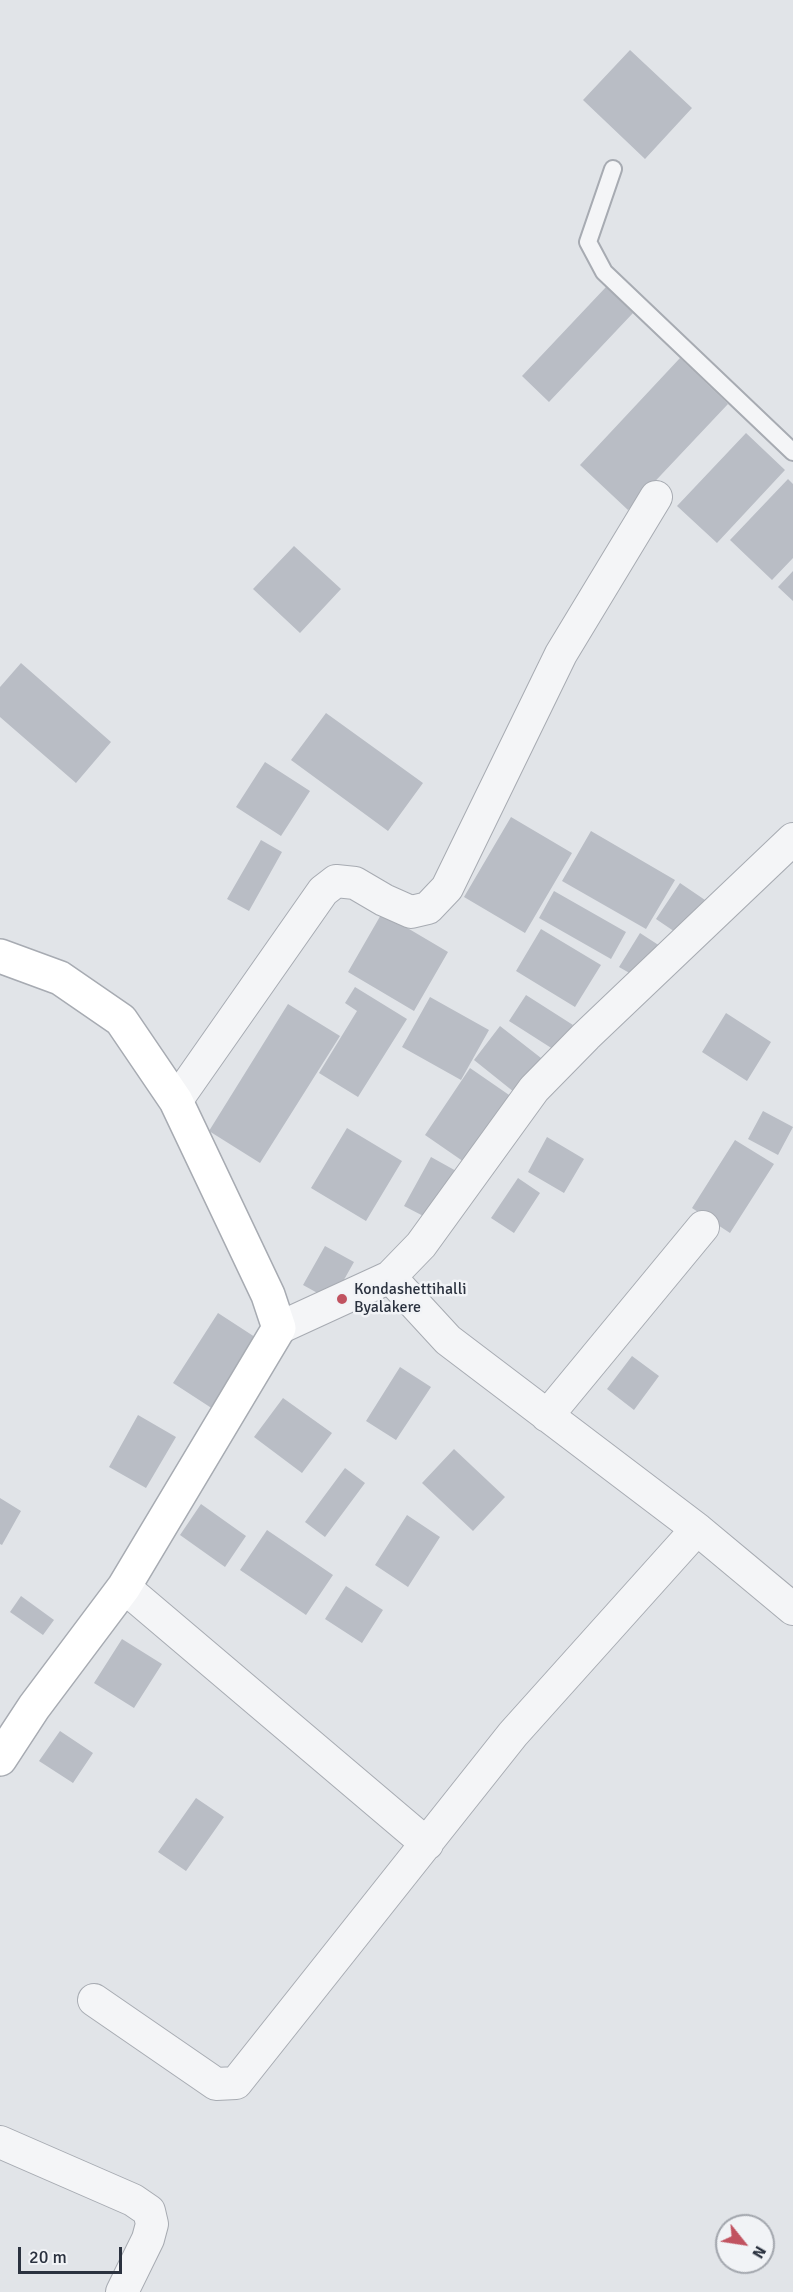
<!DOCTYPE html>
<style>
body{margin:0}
#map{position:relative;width:793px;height:2292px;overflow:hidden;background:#e1e4e8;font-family:Signika,sans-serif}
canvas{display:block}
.north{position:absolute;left:715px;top:2214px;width:60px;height:60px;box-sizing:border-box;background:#f1f3f6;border:2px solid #a2a6ad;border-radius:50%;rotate:120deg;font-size:16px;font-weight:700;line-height:24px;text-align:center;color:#2b323f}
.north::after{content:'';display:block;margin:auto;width:21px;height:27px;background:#c15360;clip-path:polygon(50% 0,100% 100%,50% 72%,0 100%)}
.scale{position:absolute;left:18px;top:2247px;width:104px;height:27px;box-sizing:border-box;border:3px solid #2b323f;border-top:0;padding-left:8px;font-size:18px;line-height:21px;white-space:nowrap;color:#2b323f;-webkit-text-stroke:4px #f1f3f6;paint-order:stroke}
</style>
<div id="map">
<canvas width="793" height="2292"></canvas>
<div class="north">N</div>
<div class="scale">20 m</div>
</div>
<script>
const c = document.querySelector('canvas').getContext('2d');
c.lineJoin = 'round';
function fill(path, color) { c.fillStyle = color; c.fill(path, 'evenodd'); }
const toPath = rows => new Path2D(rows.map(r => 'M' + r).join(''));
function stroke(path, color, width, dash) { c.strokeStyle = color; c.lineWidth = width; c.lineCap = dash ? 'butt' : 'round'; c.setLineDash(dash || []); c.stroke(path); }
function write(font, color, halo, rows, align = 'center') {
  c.font = font + ' Signika,sans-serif'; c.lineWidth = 5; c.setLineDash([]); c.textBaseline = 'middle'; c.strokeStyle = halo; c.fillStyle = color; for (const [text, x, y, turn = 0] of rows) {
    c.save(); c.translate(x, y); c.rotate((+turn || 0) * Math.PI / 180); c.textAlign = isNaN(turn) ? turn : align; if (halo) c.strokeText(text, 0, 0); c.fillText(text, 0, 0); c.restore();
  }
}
fill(toPath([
 [630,50,692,108,645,159,583,100],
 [606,287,633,313,549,402,522,376],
 [680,358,728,404,628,510,580,465],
 [746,433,785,470,717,543,677,506],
 [788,479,793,484,793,558,772,580,730,540],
 [294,546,341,589,300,633,253,589],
 [793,571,793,601,778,587],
 [21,663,111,742,76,783,0,717,0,687],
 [326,713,423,783,388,831,291,760],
 [265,762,310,791,281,836,236,807],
 [511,817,572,853,525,933,464,897],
 [591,831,675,880,646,929,562,881],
 [261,840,282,852,249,911,227,899],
 [680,883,705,900,681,936,656,919],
 [554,891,626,932,611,959,539,918],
 [382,913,448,952,414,1011,348,972],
 [541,929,601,965,575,1007,516,971],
 [640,933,660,946,640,979,619,967],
 [355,987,407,1019,358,1097,319,1073,357,1011,345,1003],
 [526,995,573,1025,556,1051,509,1021],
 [430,997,489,1030,461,1080,402,1047],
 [288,1004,340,1036,260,1163,209,1131],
 [726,1013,771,1042,747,1081,702,1052],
 [500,1026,550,1065,524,1100,474,1060],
 [470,1068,512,1097,467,1164,425,1135],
 [763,1111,793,1127,778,1155,748,1139],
 [347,1128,402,1161,366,1221,311,1188],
 [547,1137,584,1159,564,1193,528,1172],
 [735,1140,774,1164,730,1233,692,1208],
 [431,1157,458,1172,431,1220,404,1206],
 [518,1178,540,1193,514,1233,491,1218],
 [325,1246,354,1262,332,1301,303,1285],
 [218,1313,258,1339,213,1409,173,1383],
 [632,1356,659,1376,634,1410,607,1389],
 [400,1367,431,1387,396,1440,366,1421],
 [283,1398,332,1433,302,1473,254,1437],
 [138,1415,176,1437,146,1488,109,1467],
 [454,1449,505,1497,473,1531,422,1483],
 [345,1468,365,1483,325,1537,305,1522],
 [0,1498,21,1511,2,1545,0,1544],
 [201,1504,246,1536,225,1567,180,1535],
 [407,1515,440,1537,408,1587,375,1565],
 [267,1530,333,1575,306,1615,240,1570],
 [346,1586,383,1610,362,1643,325,1619],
 [21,1596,54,1620,43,1635,10,1612],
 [122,1639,162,1664,134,1708,94,1683],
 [60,1731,93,1753,73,1783,39,1761],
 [196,1798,224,1817,186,1871,158,1852]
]), '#b9bdc5');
const lane = toPath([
 [613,169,588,242,604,272,793,452]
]);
const street = toPath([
 [176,1101,323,891,336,881,355,883,384,900,411,912,428,908,447,888,561,654,656,497],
 [390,1277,448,1340,697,1529,793,1609],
 [279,1328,390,1277,421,1245,534,1089,586,1036,793,839],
 [547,1416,703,1227],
 [124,1587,427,1844],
 [94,2000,216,2084,236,2083,513,1734,697,1529],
 [0,2142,133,2200,149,2211,152,2224,148,2239,122,2292]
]);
const secondary = toPath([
 [0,956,60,978,121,1020,176,1101,268,1295,279,1328,124,1587,34,1707,0,1759]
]);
stroke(lane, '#a7abb2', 20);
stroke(street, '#a7abb2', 34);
stroke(secondary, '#a7abb2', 36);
stroke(lane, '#f4f5f7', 16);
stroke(street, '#f4f5f7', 32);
stroke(secondary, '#fff', 33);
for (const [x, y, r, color] of [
 [342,1299,6,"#c15360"]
]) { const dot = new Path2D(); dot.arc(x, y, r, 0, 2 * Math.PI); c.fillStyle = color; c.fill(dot); stroke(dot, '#f1f3f6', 2); }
write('16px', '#2b323f', '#f1f3f6', [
 ["Kondashettihalli",354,1290],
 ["Byalakere",354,1308]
], 'left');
</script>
